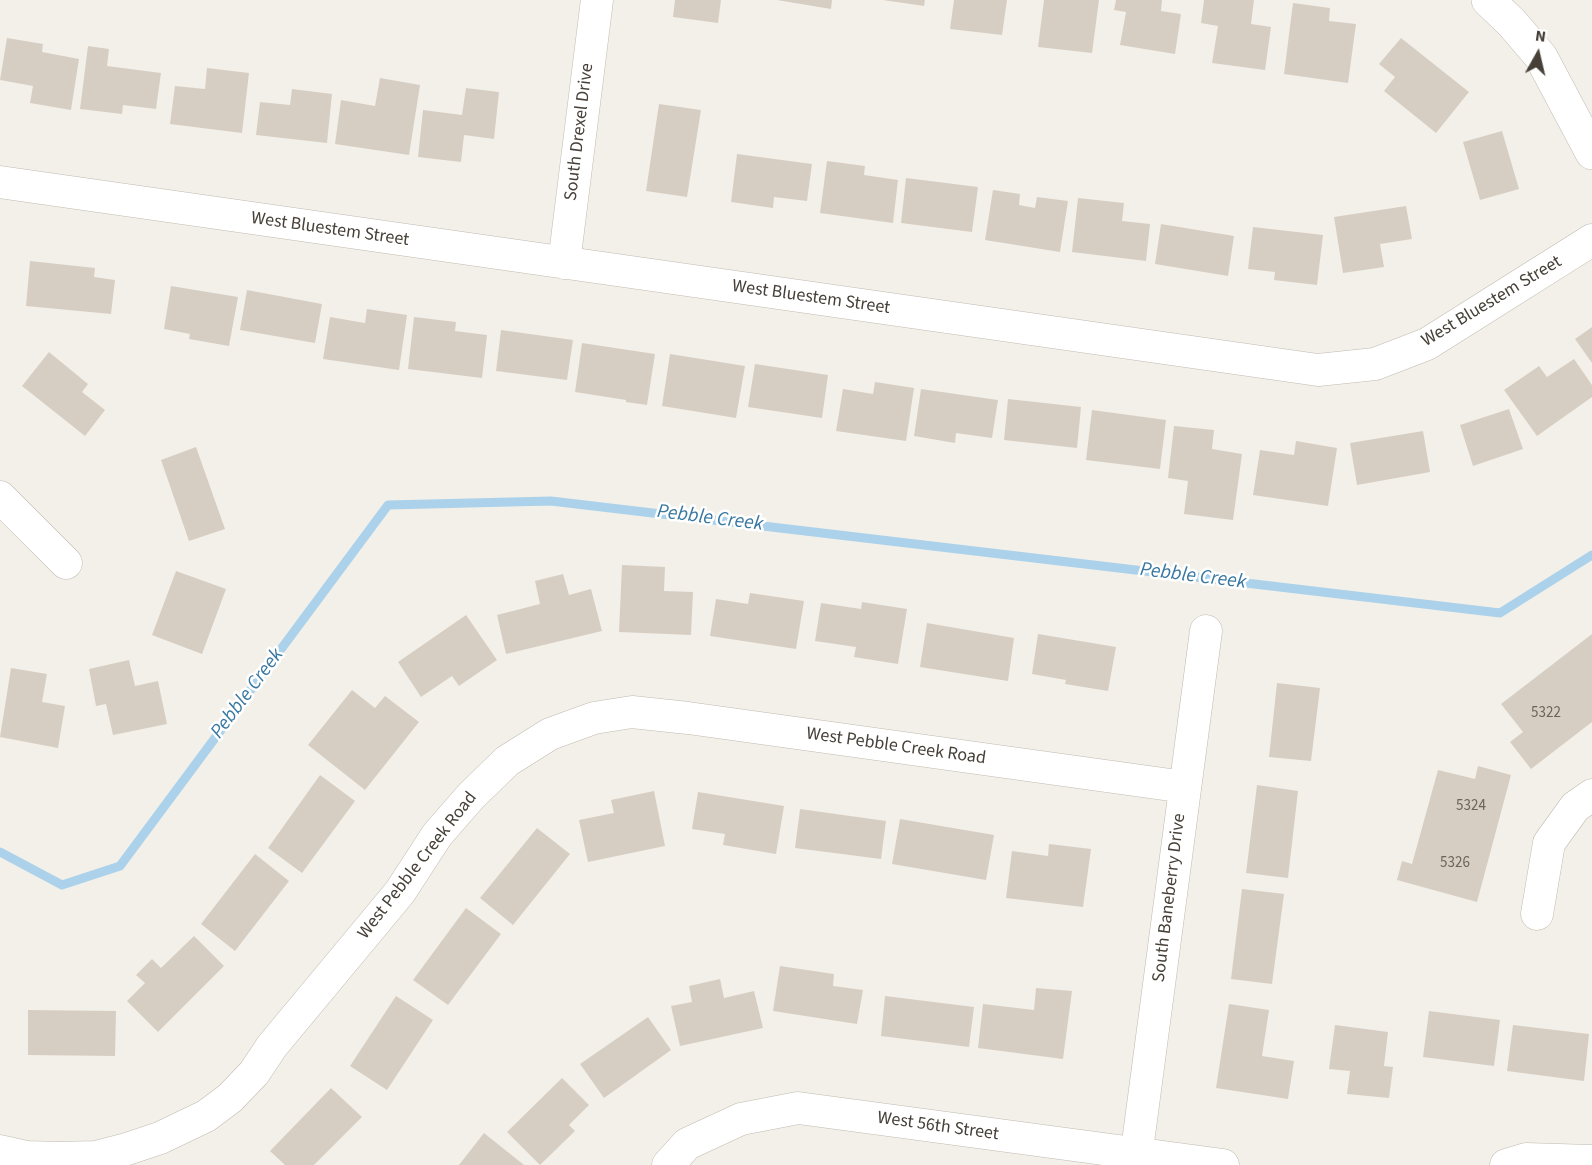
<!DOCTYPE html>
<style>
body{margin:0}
#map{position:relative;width:1592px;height:1165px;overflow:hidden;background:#f3f0e9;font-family:"Source Sans 3",sans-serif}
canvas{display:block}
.north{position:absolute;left:1508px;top:24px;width:60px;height:60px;-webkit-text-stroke:4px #fff;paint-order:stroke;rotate:8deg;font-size:16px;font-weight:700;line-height:24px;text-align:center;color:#464038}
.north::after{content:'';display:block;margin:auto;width:21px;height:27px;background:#464038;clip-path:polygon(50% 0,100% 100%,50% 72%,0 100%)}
</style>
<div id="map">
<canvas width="1592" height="1165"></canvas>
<div class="north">N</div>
</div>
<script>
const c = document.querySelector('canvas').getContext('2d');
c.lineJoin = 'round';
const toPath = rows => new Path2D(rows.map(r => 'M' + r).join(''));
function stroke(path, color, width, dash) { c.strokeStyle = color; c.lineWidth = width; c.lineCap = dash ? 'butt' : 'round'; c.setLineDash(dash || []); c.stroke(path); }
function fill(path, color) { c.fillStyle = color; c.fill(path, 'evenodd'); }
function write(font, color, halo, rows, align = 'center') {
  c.font = font + ' "Source Sans 3",sans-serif'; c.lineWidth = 5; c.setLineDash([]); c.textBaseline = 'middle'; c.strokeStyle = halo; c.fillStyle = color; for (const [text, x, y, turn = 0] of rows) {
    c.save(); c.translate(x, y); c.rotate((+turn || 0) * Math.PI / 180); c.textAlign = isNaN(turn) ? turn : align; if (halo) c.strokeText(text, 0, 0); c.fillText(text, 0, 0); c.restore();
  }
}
stroke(toPath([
 [0,852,62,885,120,866,388,505,551,501,1500,613,1592,555]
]), '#abd2ea', 9);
fill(toPath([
 [675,0,721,0,718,23,673,17],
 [777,0,832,0,831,9],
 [883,0,925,0,924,6],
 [954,0,1007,0,1002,35,950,29],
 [1044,0,1099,0,1092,53,1038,47],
 [1116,0,1162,0,1161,11,1181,14,1175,54,1120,45,1126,12,1114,10],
 [1204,0,1254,0,1251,24,1271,27,1265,70,1212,63,1218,26,1201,23],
 [1293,3,1330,8,1329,21,1356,24,1348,83,1284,74],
 [7,38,43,44,42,52,79,59,71,110,30,103,33,86,0,80],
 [1401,38,1469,92,1436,133,1384,91,1395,77,1379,64],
 [88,46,109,49,107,66,161,73,156,109,123,105,122,114,80,109],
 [207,68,249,73,242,133,170,124,175,86,205,89],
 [380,78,420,85,409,155,335,144,341,100,375,106],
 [466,88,499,92,494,139,464,135,461,162,418,157,423,110,462,115],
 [292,89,332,94,327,143,256,135,260,102,290,105],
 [659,104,701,110,687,197,646,191],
 [1502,131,1519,189,1480,200,1463,142],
 [737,154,812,164,807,201,774,197,773,208,731,202],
 [827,161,865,166,864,175,898,180,893,223,820,213],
 [906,178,978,187,972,232,901,223],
 [993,190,1020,194,1019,205,1035,208,1037,197,1068,201,1060,252,985,240],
 [1078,198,1124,203,1122,221,1150,224,1146,261,1072,252],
 [1406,206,1412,239,1380,244,1384,267,1343,273,1334,217],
 [1161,224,1234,236,1228,276,1155,264],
 [1253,227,1323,235,1317,285,1274,280,1275,272,1248,269],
 [30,261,95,268,94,277,115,280,111,314,26,306],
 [171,286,238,297,229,346,189,339,190,334,164,329],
 [247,290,322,304,315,343,240,330],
 [367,309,407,315,399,370,323,359,330,317,365,323],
 [414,317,456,322,455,331,487,335,482,378,408,369],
 [1592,327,1592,363,1575,339],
 [501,330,573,340,567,380,496,371],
 [582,343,655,354,647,405,626,402,626,400,575,392],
 [49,352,88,384,82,392,105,410,85,436,22,386],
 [670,354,745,366,736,418,662,406],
 [1574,359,1592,385,1592,397,1537,436,1504,390,1539,366,1547,377],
 [755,364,828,375,822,418,748,407],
 [875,382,914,388,906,441,836,431,843,389,873,394],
 [921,389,998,400,992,438,956,433,955,443,914,436],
 [1008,399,1081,407,1077,448,1004,440],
 [1509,409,1523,449,1473,466,1460,425],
 [1092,410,1166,420,1160,469,1086,460],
 [1174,426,1214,430,1212,449,1242,454,1233,520,1184,514,1188,481,1168,478],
 [1423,431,1430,472,1357,485,1350,443],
 [1296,441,1337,448,1328,506,1253,495,1260,450,1294,455],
 [196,447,225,529,189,541,161,460],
 [622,565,665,567,664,591,693,592,691,635,619,632],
 [176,571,226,589,202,654,152,635],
 [563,574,569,595,591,589,602,631,506,654,497,615,540,604,535,581],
 [750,593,804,601,796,649,710,636,716,599,748,604],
 [862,602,907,609,898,664,854,657,856,647,815,641,821,603,861,609],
 [466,615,497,660,459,686,452,676,421,697,398,662],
 [927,623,1014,638,1008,681,920,667],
 [1038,634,1116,647,1108,691,1065,684,1066,680,1032,674],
 [1592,634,1592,722,1531,769,1510,742,1523,732,1501,704],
 [129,660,135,686,158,681,167,724,113,735,106,704,96,706,89,669],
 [11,668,47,674,42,702,65,706,58,748,0,737],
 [1277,683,1320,688,1311,761,1269,757],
 [352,690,375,708,385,696,419,722,365,790,308,745],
 [1478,766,1511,775,1477,902,1397,880,1402,861,1412,864,1438,770,1475,779],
 [320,775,355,801,302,873,268,848],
 [1257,785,1298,791,1288,878,1246,873],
 [654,791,665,846,588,862,579,820,614,813,611,800],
 [698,792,784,806,776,854,723,845,725,834,692,829],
 [800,809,886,821,881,859,795,848],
 [900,819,994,835,986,880,892,864],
 [537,828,570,854,513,925,480,898],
 [1049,844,1091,849,1083,907,1006,898,1012,851,1048,856],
 [255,854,289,881,235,951,201,924],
 [1242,889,1284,894,1272,984,1231,979],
 [466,908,501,934,448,1005,413,980],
 [194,936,224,966,158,1032,127,1001,145,983,136,975,152,959,161,968],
 [780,966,834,974,833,986,863,990,857,1024,773,1011],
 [720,979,724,998,754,991,763,1028,680,1046,671,1006,692,1002,689,986],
 [1036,988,1072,991,1063,1059,978,1048,983,1004,1034,1010],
 [396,996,433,1020,387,1090,350,1066],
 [885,996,974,1007,969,1047,881,1036],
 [1229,1004,1269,1010,1262,1056,1294,1061,1288,1099,1216,1088],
 [28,1010,116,1011,115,1056,28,1055],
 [1429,1011,1500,1020,1494,1066,1423,1057],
 [648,1017,671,1050,604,1098,580,1064],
 [1335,1025,1388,1032,1384,1066,1393,1067,1389,1098,1347,1094,1350,1071,1329,1069],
 [1513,1025,1589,1034,1584,1081,1507,1071],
 [562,1078,589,1105,569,1125,575,1131,540,1165,507,1132],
 [331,1088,362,1117,314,1165,285,1165,270,1151],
 [484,1133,524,1165,459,1165]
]), '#d7cec3');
const minor = toPath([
 [0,182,1318,370,1375,364,1427,344,1592,240],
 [564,263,597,0],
 [0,497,66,563],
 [1537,914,1549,843,1575,807,1592,795],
 [0,1151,27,1157,58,1158,96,1157,127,1149,160,1138,206,1116,230,1098,254,1073,272,1046,400,892,437,835,471,796,507,761,550,734,594,718,632,712,688,718,1185,787],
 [668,1165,687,1144,741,1119,798,1108,1223,1165],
 [1135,1165,1206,631],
 [1506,1165,1526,1159,1592,1161]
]);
const tertiary = toPath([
 [1488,0,1512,23,1541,57,1592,153]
]);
stroke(minor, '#c1bab0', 33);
stroke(tertiary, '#c1bab0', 34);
stroke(minor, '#fff', 32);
stroke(tertiary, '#fff', 33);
write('15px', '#6a645b', null, [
 ["5322",1546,714],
 ["5324",1471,807],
 ["5326",1455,864]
]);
write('18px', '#464038', '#fff', [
 ["South Drexel Drive",580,132,-83],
 ["West Bluestem Street",330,230,8],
 ["West Bluestem Street",811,298,8],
 ["West Bluestem Street",1492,302,-31],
 ["West Pebble Creek Road",896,747,8],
 ["West Pebble Creek Road",418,866,-52],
 ["South Baneberry Drive",1170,898,-83],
 ["West 56th Street",938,1127,8]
]);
write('italic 20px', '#3978a1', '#fff', [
 ["Pebble Creek",710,519,7],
 ["Pebble Creek",1193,577,7],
 ["Pebble Creek",248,694,-53]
]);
</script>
